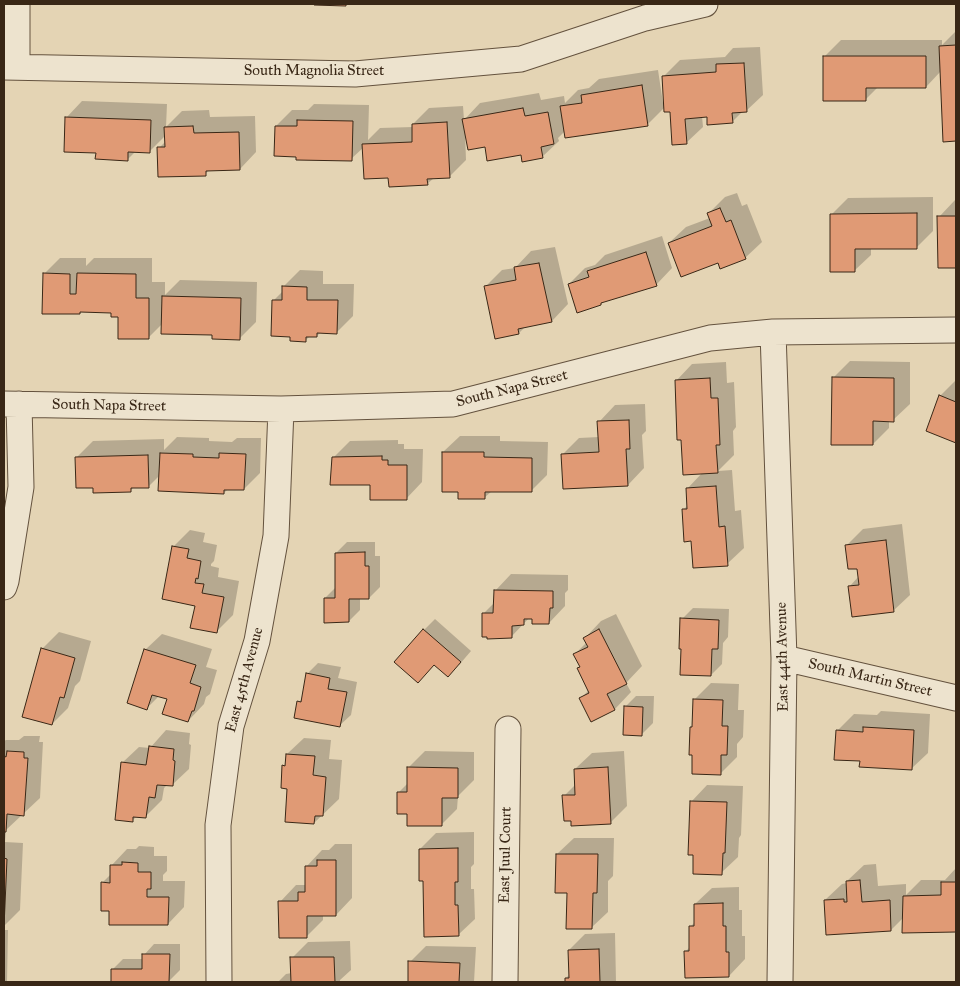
<!DOCTYPE html>
<style>
body{margin:0}
#map{position:relative;width:960px;height:986px;overflow:hidden;background:#e4d4b4;font-family:"IM FELL Great Primer",serif}
canvas{display:block}
.frame{position:absolute;inset:0;border:5px solid #392716;pointer-events:none}
</style>
<div id="map">
<canvas width="960" height="986"></canvas>
<div class="frame"></div>
</div>
<script>
const c = document.querySelector('canvas').getContext('2d');
c.lineJoin = 'round';
function fill(path, color) { c.fillStyle = color; c.fill(path, 'evenodd'); }
const toPath = rows => new Path2D(rows.map(r => 'M' + r).join(''));
function stroke(path, color, width, dash) { c.strokeStyle = color; c.lineWidth = width; c.lineCap = dash ? 'butt' : 'round'; c.setLineDash(dash || []); c.stroke(path); }
function write(font, color, halo, rows, align = 'center') {
  c.font = font + ' "IM FELL Great Primer",serif'; c.lineWidth = 4.5; c.setLineDash([]); c.textBaseline = 'middle'; c.strokeStyle = halo; c.fillStyle = color; for (const [text, x, y, turn = 0] of rows) {
    c.save(); c.translate(x, y); c.rotate((+turn || 0) * Math.PI / 180); c.textAlign = isNaN(turn) ? turn : align; if (halo) c.strokeText(text, 0, 0); c.fillText(text, 0, 0); c.restore();
  }
}
fill(toPath([
 [956,31,956,140,944,140,941,71,926,87,878,87,865,100,825,56,841,40,942,40,942,45],
 [760,47,763,95,746,111,743,111,732,122,708,116,702,116,703,127,686,143,671,110,665,107,647,125,565,131,558,138,559,141,542,157,486,146,466,132,465,132,466,160,449,177,434,178,427,184,389,176,364,147,351,159,276,126,292,110,308,110,314,104,369,105,368,140,380,128,413,127,413,124,429,108,463,106,464,120,480,103,539,93,541,100,564,96,565,103,578,90,589,88,599,79,658,70,663,103,665,102,663,77,680,60,725,57,733,48],
 [82,101,167,104,166,127,182,111,209,110,210,117,255,116,256,152,240,169,210,169,205,174,159,148,166,141,166,135,150,151,136,151,128,159,97,152,66,118],
 [737,193,742,206,747,204,762,242,745,258,669,243,686,227,710,218,709,213,725,197],
 [933,197,933,231,917,247,871,248,871,255,854,271,831,215,848,198],
 [955,200,956,200,956,266,939,266,939,217],
 [662,236,672,268,656,285,603,301,601,304,569,284,585,268,595,265,605,255],
 [555,247,568,304,552,321,526,326,519,333,496,338,485,287,502,270,515,268,531,251],
 [60,258,86,258,86,266,94,258,152,258,152,282,165,282,165,295,180,280,257,282,256,322,240,338,163,323,148,338,120,316,112,312,82,311,80,313,44,274],
 [300,270,323,271,323,284,354,284,353,316,337,332,321,332,317,336,310,336,306,340,273,301,283,291,283,287],
 [850,361,910,362,910,404,893,420,889,420,889,428,873,444,833,378],
 [726,362,727,383,734,382,736,427,733,431,734,455,718,471,732,470,735,511,741,510,744,548,727,564,693,540,683,510,688,505,687,489,703,472,676,381,692,364],
 [956,380,956,441,927,430,940,396],
 [645,404,646,431,642,435,644,468,628,485,562,455,579,438,599,437,599,422,615,405],
 [460,436,500,436,500,441,548,442,547,475,531,491,492,491,484,498,459,490,443,452],
 [177,437,209,438,209,441,232,442,237,438,261,438,260,473,244,489,228,489,224,493,160,475,148,487,134,487,130,491,94,487,77,457,93,441,164,439,164,450],
 [398,440,398,444,404,444,404,449,423,449,422,482,406,499,371,484,334,457,350,441],
 [902,524,910,595,893,611,850,586,859,576,858,567,847,545,863,529],
 [190,530,205,533,203,542,217,545,214,561,211,564,211,566,219,568,218,577,239,581,233,615,216,632,196,605,164,598,174,546],
 [347,542,375,542,375,556,380,556,380,587,369,598,360,598,360,610,349,621,325,598,336,587,336,553],
 [511,574,568,575,568,590,565,593,565,606,549,623,530,617,511,637,483,614,495,602,495,591],
 [693,608,729,609,728,637,723,643,722,664,711,675,682,619],
 [616,614,642,666,626,683,631,692,615,709,591,720,580,699,589,690,581,667,575,654,587,642,585,638,601,621],
 [435,619,471,651,459,665,435,664,418,681,424,630],
 [59,632,91,641,80,681,75,686,68,708,52,724,42,649],
 [162,634,212,649,206,667,217,670,210,694,206,697,204,704,188,721,168,698,160,695,147,708,145,650],
 [318,663,341,667,338,678,357,682,351,715,340,725,299,702,303,698,307,674],
 [711,683,739,684,738,710,744,710,743,737,737,744,737,757,720,774,691,727,693,725,694,700],
 [636,696,654,696,653,723,642,734,625,707],
 [881,711,930,714,928,753,911,769,861,760,837,731,854,714,877,715],
 [166,730,190,733,189,744,191,745,189,769,172,785,167,785,164,788,162,800,146,816,137,816,133,820,122,763,139,747,150,748],
 [24,736,40,736,39,742,43,742,40,798,6,830,5,842,23,843,20,910,4,926,4,741,6,740,19,740],
 [304,738,331,740,329,759,342,760,339,799,314,823,289,788,284,766,286,763,287,754],
 [425,751,474,752,474,780,458,796,457,809,441,825,408,813,399,792,408,783,408,768],
 [624,751,627,806,611,822,564,796,576,784,575,769,592,753],
 [707,785,743,786,741,835,739,838,738,857,721,873,691,802],
 [474,832,474,864,471,867,471,889,474,889,475,919,458,935,425,880,420,849,436,833],
 [574,838,614,838,613,876,608,881,608,912,591,928,568,892,557,854],
 [335,844,352,844,352,898,336,915,323,915,323,920,307,936,280,902,296,885,306,885,306,867,322,850,329,850],
 [139,846,154,847,154,856,167,856,167,871,163,875,163,881,185,881,184,907,168,924,110,910,102,883,111,874,111,866,127,849,136,849],
 [876,864,878,886,906,884,906,895,921,880,945,880,956,868,956,931,904,932,904,917,891,930,825,900,842,884,847,883,847,881,864,865],
 [739,887,739,910,742,910,742,936,745,936,745,959,729,976,686,951,690,947,690,927,696,921,695,904,712,888],
 [4,930,8,930,7,982,4,982],
 [615,933,616,982,566,982,566,978,570,974,569,950,585,934],
 [350,941,351,970,340,980,340,982,278,982,286,974,292,973,292,958,308,942],
 [154,944,180,944,180,970,169,981,112,982,112,970,123,959,144,959,144,955],
 [426,946,476,947,474,982,409,982,410,962]
]), '#0003');
const building = toPath([
 [314,4,346,4,346,6,314,5,314,4],
 [956,45,956,141,943,142,939,46,956,45],
 [823,56,926,56,926,88,866,88,866,101,823,101,823,56],
 [744,63,747,112,732,113,733,123,707,125,707,117,685,119,687,144,672,145,670,112,664,112,662,76,716,72,716,64,744,63],
 [642,85,648,126,565,138,560,106,582,103,581,95,642,85],
 [523,108,525,116,548,112,554,144,541,147,543,158,522,162,521,155,487,161,485,147,468,150,462,119,523,108],
 [65,117,151,120,150,153,128,152,128,161,95,159,96,153,64,152,65,117],
 [297,120,353,121,352,161,296,160,296,157,274,156,275,126,297,126,297,120],
 [447,122,450,178,427,179,428,185,389,187,388,178,364,179,362,144,412,142,412,124,447,122],
 [193,126,194,133,239,132,240,170,206,171,206,176,158,177,157,147,165,147,164,127,193,126],
 [720,208,726,222,731,220,746,259,720,269,718,263,681,277,668,243,712,226,707,213,720,208],
 [917,213,917,249,855,249,855,272,830,272,830,214,917,213],
 [937,216,956,216,956,268,938,268,937,216],
 [646,252,657,286,601,303,601,305,577,313,568,284,589,277,587,271,646,252],
 [539,263,552,322,518,329,519,334,495,339,484,286,516,280,514,267,539,263],
 [43,273,70,274,70,294,76,294,77,273,136,274,136,298,149,298,149,339,118,339,118,317,111,317,111,313,80,312,80,314,42,314,43,273],
 [282,286,307,287,307,300,338,300,337,334,317,333,317,337,306,337,306,342,290,341,290,337,271,336,272,300,282,300,282,286],
 [162,296,241,298,240,340,212,339,212,335,161,334,162,296],
 [832,377,894,378,894,422,873,421,873,445,831,445,832,377],
 [710,378,711,398,718,398,720,445,716,445,718,473,683,475,681,440,677,440,675,380,710,378],
 [939,395,956,402,956,443,926,431,939,395],
 [629,420,630,449,626,449,628,486,563,489,561,454,599,452,597,421,629,420],
 [442,452,484,452,484,457,532,458,532,492,485,492,485,499,458,499,458,492,442,492,442,452],
 [160,453,193,454,193,457,219,458,219,453,246,454,244,490,224,490,224,494,158,491,160,453],
 [148,455,149,488,131,488,131,492,93,493,93,488,76,488,75,457,148,455],
 [382,456,382,460,388,460,388,465,407,465,407,500,370,500,370,485,330,485,332,457,382,456],
 [716,486,719,527,725,526,728,566,693,568,691,541,684,542,682,509,687,509,686,488,716,486],
 [886,540,894,612,852,617,848,586,859,585,857,569,848,569,845,545,886,540],
 [172,546,189,549,187,558,201,561,198,579,196,578,195,583,204,584,202,593,224,597,217,633,190,628,195,606,162,599,172,546],
 [365,552,365,566,369,566,369,599,349,599,349,622,324,623,324,598,335,598,335,553,365,552],
 [494,590,553,591,553,608,550,608,549,624,532,624,532,619,524,619,524,625,512,626,512,638,487,639,487,637,482,637,482,613,493,613,494,590],
 [680,618,719,620,718,649,712,649,711,676,680,675,681,649,679,649,680,618],
 [423,629,461,662,448,677,434,665,418,683,394,662,423,629],
 [599,629,627,684,607,694,615,710,591,722,579,698,589,693,577,668,580,667,573,654,588,647,583,638,599,629],
 [41,648,75,658,64,698,60,697,52,725,22,717,41,648],
 [144,649,196,665,190,683,201,687,194,711,192,711,188,722,162,714,167,699,152,695,147,710,127,703,144,649],
 [306,673,330,678,328,689,347,692,340,727,294,718,297,701,301,702,306,673],
 [693,699,723,700,722,726,728,726,727,755,721,755,721,775,692,774,692,755,689,755,690,727,692,727,693,699],
 [624,706,643,707,642,736,623,735,624,706],
 [863,727,914,730,912,770,859,767,860,761,834,760,836,730,863,732,863,727],
 [149,746,174,749,173,760,175,761,173,786,157,785,155,798,149,797,146,818,133,817,133,822,115,820,121,762,146,765,149,746],
 [7,751,24,752,24,758,28,758,24,816,7,814,6,832,4,832,4,756,6,757,7,751],
 [286,754,315,756,313,775,326,777,323,816,315,816,314,824,285,822,287,789,281,788,282,765,285,766,286,754],
 [407,767,458,768,458,798,442,798,442,826,407,826,407,814,397,814,397,792,407,792,407,767],
 [608,767,611,824,571,826,571,821,564,821,562,795,575,795,574,769,608,767],
 [690,801,727,802,725,853,723,853,722,875,693,874,693,855,688,855,690,801],
 [458,848,458,882,455,882,455,905,458,905,459,936,424,937,423,881,419,881,419,849,458,848],
 [556,854,598,854,597,893,593,893,592,929,566,929,567,893,555,893,556,854],
 [4,858,7,859,4,927,4,858],
 [317,860,336,860,336,916,307,916,307,938,279,938,278,901,298,901,298,892,305,892,305,866,317,866,317,860],
 [122,862,138,863,138,872,151,872,151,889,147,889,147,897,169,897,168,925,109,925,109,911,101,911,101,882,110,883,110,865,122,865,122,862],
 [860,880,862,902,890,900,891,931,826,935,824,900,844,899,844,902,847,902,846,881,860,880],
 [941,882,956,882,956,932,902,933,903,896,941,895,941,882],
 [723,903,723,926,726,926,726,952,729,952,729,977,685,978,684,951,689,951,689,926,694,926,694,904,723,903],
 [599,949,600,982,565,982,565,978,569,978,568,950,599,949],
 [142,954,170,954,169,982,111,982,111,969,142,969,142,954],
 [290,957,334,957,335,982,291,982,290,957],
 [408,961,460,963,459,982,408,982,408,961]
]);
fill(building, '#e09a75');
stroke(building, '#392716', 1);
const minor = toPath([
 [17,4,17,67],
 [4,67,355,74,521,59,645,18,705,4],
 [773,332,784,658,780,982],
 [4,404,281,409,453,404,710,338,773,332,956,330],
 [4,587,6,581,21,487,19,404],
 [784,658,956,698],
 [219,982,218,825,231,726,257,641,276,536,281,409],
 [505,982,508,729]
]);
stroke(minor, '#64523e', 27);
stroke(minor, '#ede3ce', 25);
write('15px', '#392716', '#ede3ce', [
 ["South Magnolia Street",314,71],
 ["South Napa Street",512,389,-14],
 ["South Napa Street",109,406,1],
 ["East 44th Avenue",783,657,-91],
 ["South Martin Street",870,678,13],
 ["East 45th Avenue",245,680,-75],
 ["East Juul Court",506,855,-89]
]);
</script>
